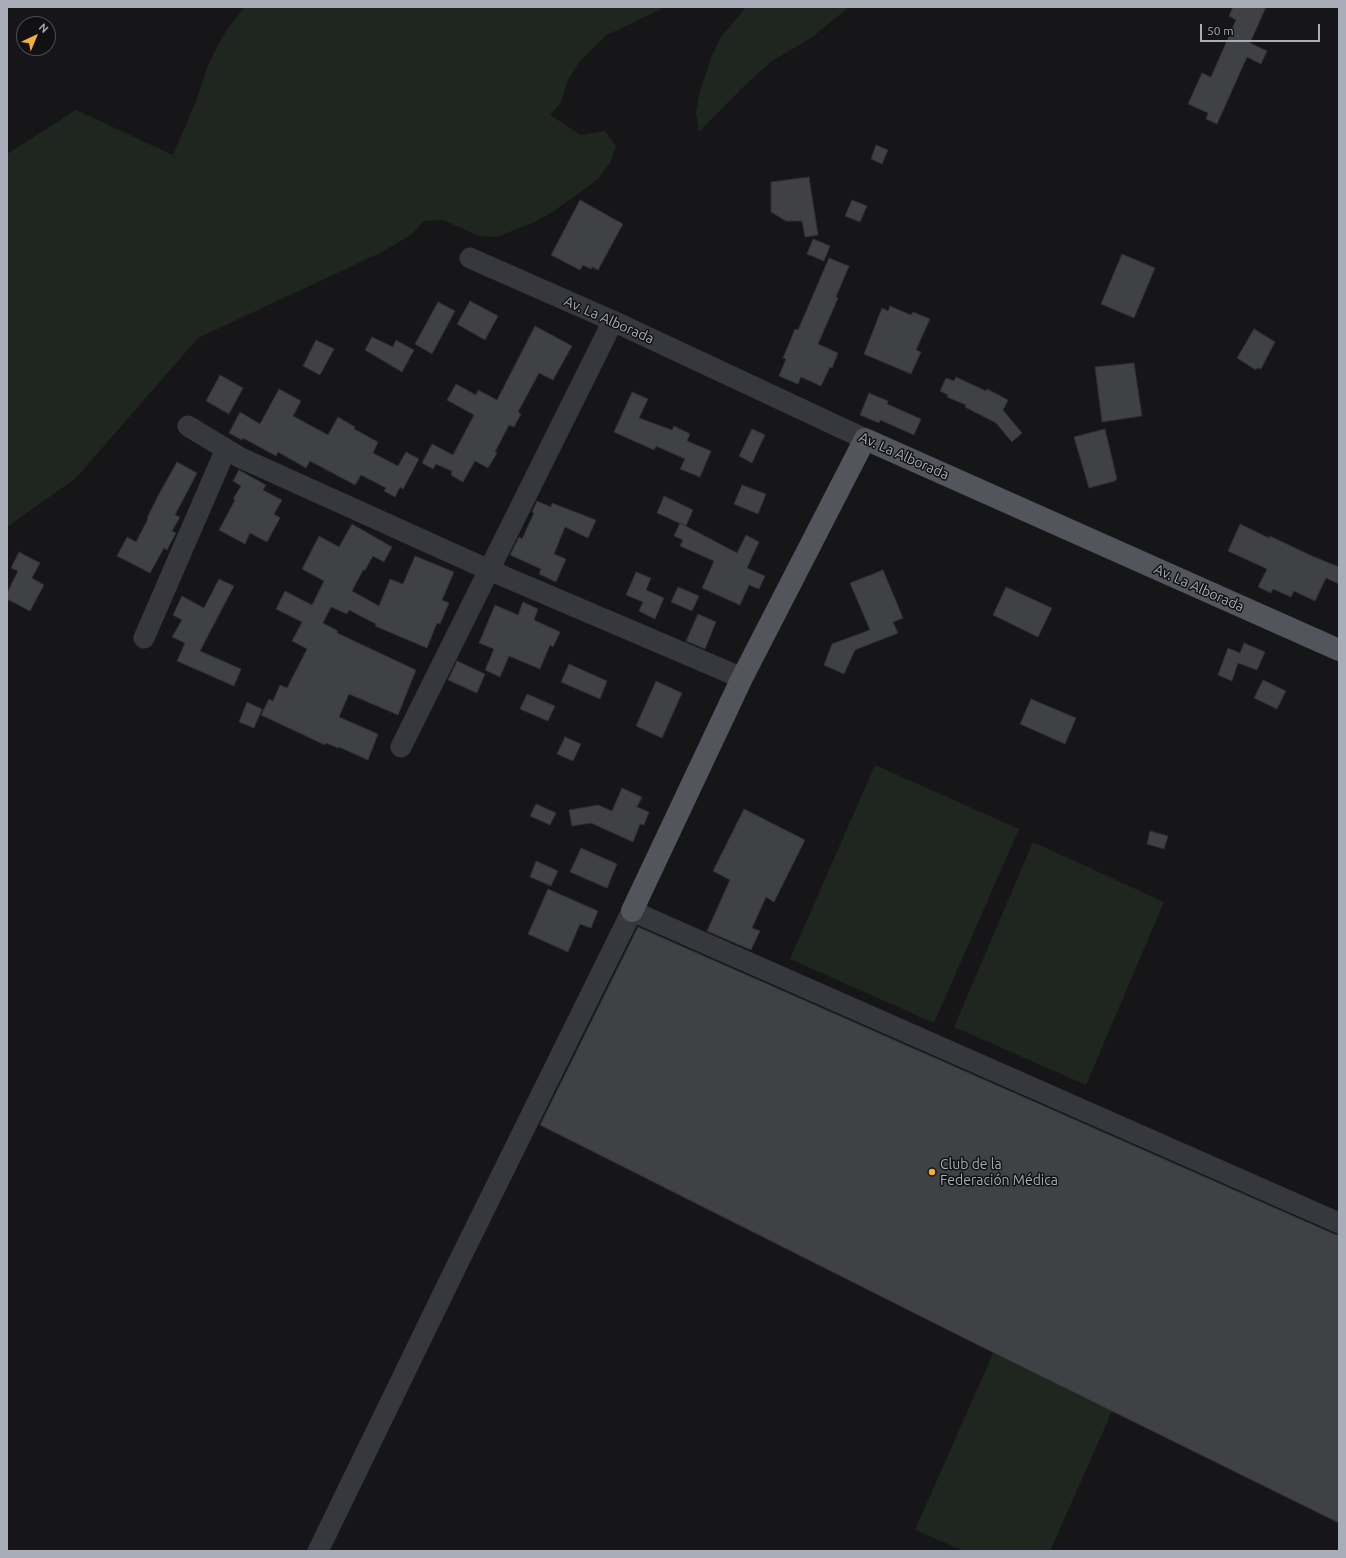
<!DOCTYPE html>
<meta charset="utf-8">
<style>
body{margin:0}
#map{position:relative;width:1346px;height:1558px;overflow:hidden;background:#161618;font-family:Ubuntu,sans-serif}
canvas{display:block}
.frame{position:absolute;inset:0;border:8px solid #a8adb8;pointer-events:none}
.north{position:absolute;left:16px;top:16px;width:40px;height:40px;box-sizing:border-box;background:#111113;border:1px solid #4d4f55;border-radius:50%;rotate:44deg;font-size:11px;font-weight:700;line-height:16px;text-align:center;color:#a8adb8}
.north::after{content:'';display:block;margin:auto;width:14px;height:18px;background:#f2b134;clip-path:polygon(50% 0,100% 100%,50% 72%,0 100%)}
.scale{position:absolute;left:1200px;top:24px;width:120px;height:18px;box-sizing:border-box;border:2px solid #a8adb8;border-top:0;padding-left:5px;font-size:12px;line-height:14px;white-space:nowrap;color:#a8adb8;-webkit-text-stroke:3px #111113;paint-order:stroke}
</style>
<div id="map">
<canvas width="1346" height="1558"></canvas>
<div class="frame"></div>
<div class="north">N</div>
<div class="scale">50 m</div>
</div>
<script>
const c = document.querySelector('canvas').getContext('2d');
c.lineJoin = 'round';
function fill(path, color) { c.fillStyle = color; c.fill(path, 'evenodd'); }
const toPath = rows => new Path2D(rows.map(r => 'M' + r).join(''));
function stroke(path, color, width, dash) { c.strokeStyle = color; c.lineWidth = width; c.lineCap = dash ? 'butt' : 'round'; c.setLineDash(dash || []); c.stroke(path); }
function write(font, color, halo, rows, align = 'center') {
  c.font = font + ' Ubuntu,sans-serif'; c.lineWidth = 3; c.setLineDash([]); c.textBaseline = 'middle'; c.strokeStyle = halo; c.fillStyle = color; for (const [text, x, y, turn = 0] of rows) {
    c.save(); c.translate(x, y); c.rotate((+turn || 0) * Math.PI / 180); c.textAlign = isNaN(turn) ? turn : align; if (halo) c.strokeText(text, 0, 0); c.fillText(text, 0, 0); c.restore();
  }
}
fill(toPath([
 [245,7,666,7,607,35,593,48,579,62,568,80,561,102,550,115,581,135,605,131,616,146,610,163,597,180,551,213,534,222,497,237,479,236,443,220,424,221,411,235,382,252,198,338,76,478,7,527,7,154,76,110,173,155,195,104,208,65,219,43,230,25],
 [746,7,849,7,811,38,772,61,741,89,699,132,696,113,699,94,712,55,721,37],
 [875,765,1019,829,934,1023,790,959],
 [1033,842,1164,902,1086,1085,954,1027],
 [998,1342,1118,1398,1050,1551,964,1551,915,1530]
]), '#1e261f');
const building = toPath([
 [1233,7,1266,7,1250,43,1267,51,1261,64,1247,57,1217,124,1206,119,1208,113,1188,104,1202,73,1211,77,1236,20,1229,16,1233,7],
 [876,145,888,150,882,164,871,159,876,145],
 [809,177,818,235,805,237,802,221,786,221,771,212,771,182,809,177],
 [580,200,623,224,598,270,592,267,591,269,583,265,580,270,551,255,580,200],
 [852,200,867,206,860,222,845,216,852,200],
 [813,239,830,246,824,261,807,254,813,239],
 [1122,254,1155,268,1134,318,1101,304,1122,254],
 [829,258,849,266,836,297,838,298,818,344,838,353,832,368,830,367,821,386,801,377,798,384,779,376,786,359,783,358,795,329,798,330,829,258],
 [470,301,498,316,485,340,457,324,470,301],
 [438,302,455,311,432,354,415,344,438,302],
 [890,306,911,315,913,312,930,319,916,350,921,352,911,374,864,354,882,308,888,311,890,306],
 [535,326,572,346,553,380,539,373,518,412,521,414,514,427,509,425,495,452,497,453,488,468,475,461,463,482,451,475,452,471,436,464,433,469,422,463,432,444,453,455,474,415,447,400,456,384,476,395,478,390,497,400,535,326],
 [1254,329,1275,342,1261,369,1257,368,1256,370,1237,358,1254,329],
 [372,337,393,347,396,340,414,350,402,372,365,350,372,337],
 [316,340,334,349,320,375,303,366,316,340],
 [1134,363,1142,416,1102,422,1095,367,1134,363],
 [220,375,243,388,229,414,206,401,220,375],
 [956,377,986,391,987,389,1008,400,1003,410,1022,433,1012,442,996,423,965,407,966,405,947,397,948,395,940,391,946,378,954,381,956,377],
 [279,389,301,401,293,416,328,435,338,417,355,427,354,429,378,442,373,453,398,466,406,452,419,459,403,489,400,487,395,497,384,491,386,488,361,475,355,485,310,461,306,468,278,452,276,456,243,438,242,440,229,433,240,412,260,424,279,389],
 [632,392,648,399,639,418,672,430,674,426,690,434,687,441,711,451,700,477,680,469,685,459,656,446,654,450,614,432,632,392],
 [869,393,888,401,887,404,921,419,914,435,880,420,879,423,860,415,869,393],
 [752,429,765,435,752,463,739,456,752,429],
 [1105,429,1117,479,1115,480,1115,481,1089,488,1074,437,1105,429],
 [177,462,197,473,175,515,180,517,172,531,176,533,167,550,164,548,150,573,117,556,127,537,136,542,148,519,147,518,159,494,177,462],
 [239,470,266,485,263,490,282,500,274,514,280,518,267,542,250,533,245,544,219,530,235,500,233,499,241,486,233,481,239,470],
 [742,485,766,494,758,514,734,504,742,485],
 [664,496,693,510,686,526,657,513,664,496],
 [537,501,551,507,552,503,596,520,588,538,565,527,554,554,566,559,556,582,539,574,541,569,510,555,519,537,522,539,534,513,532,512,537,501],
 [680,523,737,553,746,535,759,542,747,568,765,576,759,589,749,585,740,605,702,588,714,561,680,546,683,540,674,536,680,523],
 [352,524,392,547,384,562,373,556,365,570,363,570,352,591,379,606,390,579,403,584,415,556,454,572,442,600,449,603,440,624,437,623,427,648,375,626,376,624,349,610,347,614,331,607,323,623,338,631,337,633,416,670,398,715,349,694,339,717,378,734,368,760,339,747,338,748,326,743,325,745,261,715,269,699,273,701,280,685,287,688,307,649,292,641,302,622,276,609,285,591,312,605,324,581,302,569,319,536,339,547,352,524],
 [1240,524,1269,538,1270,536,1312,556,1339,567,1339,584,1326,578,1315,601,1294,591,1291,597,1273,589,1271,593,1258,587,1267,569,1228,551,1240,524],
 [19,552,40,563,32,578,44,585,30,611,7,599,7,593,18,571,11,568,19,552],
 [883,570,903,618,893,622,898,633,855,650,844,674,824,665,832,644,870,630,850,583,883,570],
 [636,572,651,578,646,590,664,598,655,619,639,611,643,602,626,595,636,572],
 [219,579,234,586,200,651,241,669,234,686,177,661,185,643,172,637,182,620,173,615,182,596,204,608,219,579],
 [678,587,699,596,692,611,671,602,678,587],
 [1006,587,1052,608,1038,637,993,615,1006,587],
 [523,602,538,609,534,620,560,632,553,647,550,645,540,669,509,656,500,677,485,670,494,649,479,643,495,605,518,615,523,602],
 [698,614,716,622,705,649,686,641,698,614],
 [1244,643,1265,652,1257,670,1238,663,1232,681,1218,675,1228,648,1240,653,1244,643],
 [457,661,485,674,477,693,448,680,457,661],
 [569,664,607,681,600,699,561,682,569,664],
 [1263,680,1286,691,1277,709,1254,698,1263,680],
 [656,681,682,693,662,738,636,726,656,681],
 [527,694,555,706,548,721,520,709,527,694],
 [1031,699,1076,718,1065,744,1020,724,1031,699],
 [247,702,262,709,254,728,239,722,247,702],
 [565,737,581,744,573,761,557,754,565,737],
 [622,788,642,797,637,807,649,812,644,825,640,824,633,842,591,823,572,826,569,810,598,805,612,811,622,788],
 [536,804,556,813,550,825,530,816,536,804],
 [744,809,805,840,774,902,766,897,752,928,760,931,751,950,707,931,730,880,713,871,744,809],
 [1150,831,1168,836,1164,849,1147,844,1150,831],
 [581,848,617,864,607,888,570,872,581,848],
 [536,861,558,871,551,886,530,877,536,861],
 [548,889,598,911,591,928,580,924,568,952,528,934,548,889],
 [638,927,1334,1234,1339,1235,1339,1523,976,1344,540,1125,638,927]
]);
fill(building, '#404145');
stroke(building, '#303034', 1);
stroke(toPath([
 [470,258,613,321,865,439],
 [188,426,239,457,489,570,742,678],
 [144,638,226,449],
 [401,747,613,321],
 [318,1551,458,1263,632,911,1339,1223]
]), '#37383d', 21);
stroke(toPath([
 [632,911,742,678,865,439,1339,650]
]), '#53555c', 22);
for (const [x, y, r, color] of [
 [932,1172,4,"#f2b134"]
]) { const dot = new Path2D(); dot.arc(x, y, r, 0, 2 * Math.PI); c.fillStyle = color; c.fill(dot); stroke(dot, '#111113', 1.5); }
write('14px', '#a8adb8', '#111113', [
 ["Av. La Alborada",609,320,24],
 ["Av. La Alborada",904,456,24],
 ["Av. La Alborada",1199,588,24]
]);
write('14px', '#a8adb8', '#111113', [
 ["Club de la",940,1164],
 ["Federación Médica",940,1180]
], 'left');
</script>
